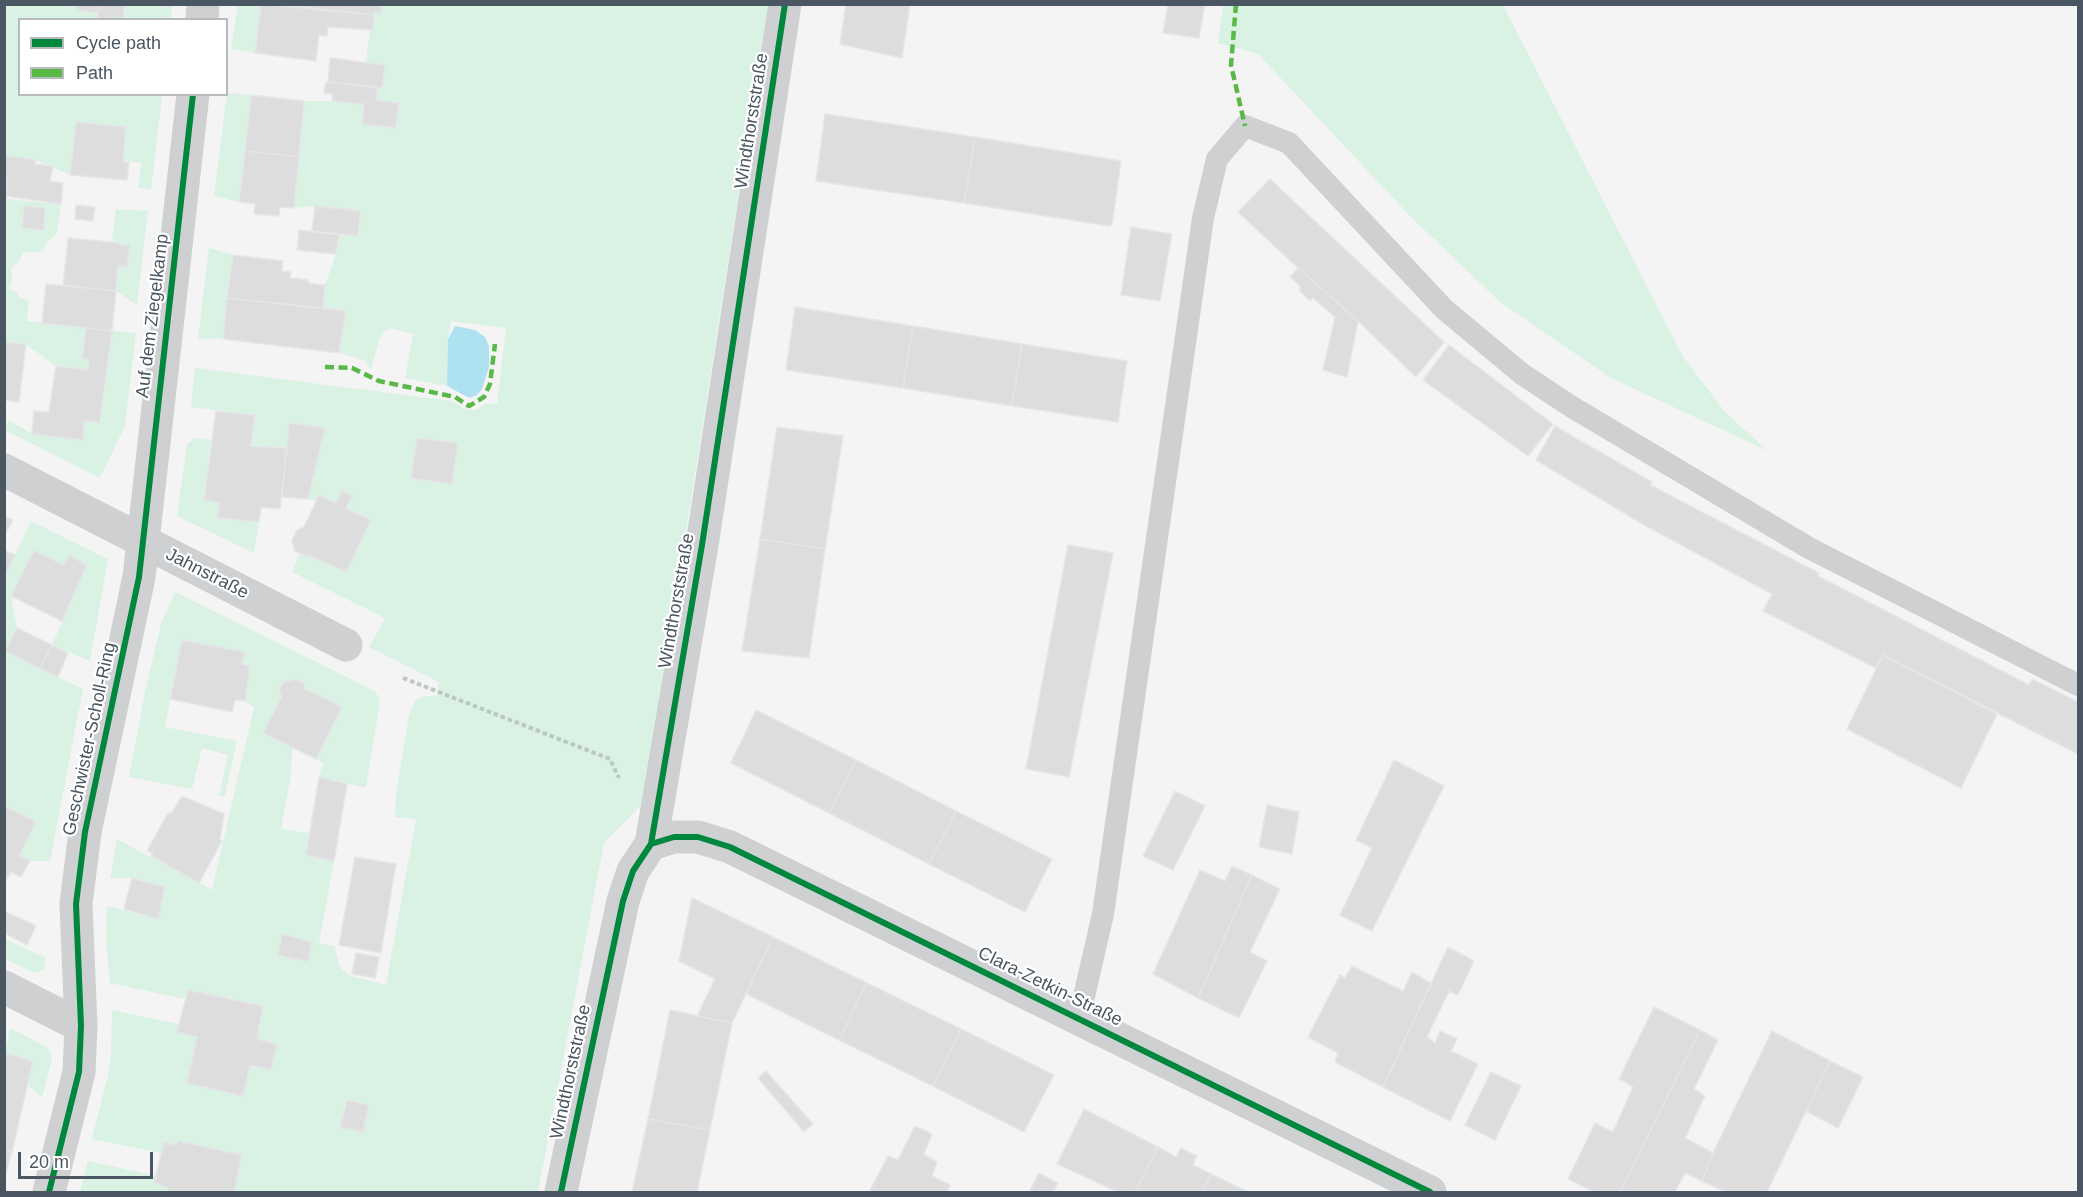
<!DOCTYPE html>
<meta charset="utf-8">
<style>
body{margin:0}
#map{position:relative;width:2083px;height:1197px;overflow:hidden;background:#f4f4f4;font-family:Arial,sans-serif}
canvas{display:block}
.frame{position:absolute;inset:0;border:6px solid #4a5661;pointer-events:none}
.legend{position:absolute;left:18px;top:18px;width:210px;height:78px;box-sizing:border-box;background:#fff;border:2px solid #b7bbc0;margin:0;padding:8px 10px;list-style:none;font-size:18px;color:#4a5661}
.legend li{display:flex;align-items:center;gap:12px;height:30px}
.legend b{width:30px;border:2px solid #b7bbc0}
.scale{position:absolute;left:18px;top:1152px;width:135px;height:27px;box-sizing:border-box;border:3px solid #4a5661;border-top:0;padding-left:8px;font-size:18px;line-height:21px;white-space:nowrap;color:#4a5661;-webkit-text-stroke:4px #fff;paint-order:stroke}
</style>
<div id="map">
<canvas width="2083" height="1197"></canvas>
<div class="frame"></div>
<ul class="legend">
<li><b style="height:8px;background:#00873e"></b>Cycle path</li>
<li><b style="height:8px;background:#58b947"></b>Path</li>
</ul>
<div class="scale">20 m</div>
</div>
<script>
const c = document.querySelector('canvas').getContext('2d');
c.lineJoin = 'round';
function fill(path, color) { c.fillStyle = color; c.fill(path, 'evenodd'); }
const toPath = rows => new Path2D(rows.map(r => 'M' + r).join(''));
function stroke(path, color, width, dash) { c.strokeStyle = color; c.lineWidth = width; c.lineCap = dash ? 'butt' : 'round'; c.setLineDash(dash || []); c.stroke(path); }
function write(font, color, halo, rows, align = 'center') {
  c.font = font + ' Arial,sans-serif'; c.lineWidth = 4.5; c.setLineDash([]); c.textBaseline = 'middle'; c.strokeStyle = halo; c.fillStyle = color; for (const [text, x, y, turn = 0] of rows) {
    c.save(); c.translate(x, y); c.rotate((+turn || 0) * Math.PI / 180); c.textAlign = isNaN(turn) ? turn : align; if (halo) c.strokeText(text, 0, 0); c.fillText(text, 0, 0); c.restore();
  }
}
fill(toPath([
 [5,5,78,5,77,10,98,13,97,19,20,20,20,94,145,94,162,97,151,190,138,188,141,163,123,161,125,127,76,122,70,175,36,160,5,155],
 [125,5,172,5,171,19,123,20],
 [238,5,261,5,255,53,231,49],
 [382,5,768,5,644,802,604,843,538,1192,234,1192,242,1155,178,1141,177,1145,164,1142,161,1153,92,1139,108,1075,111,1054,112,1010,178,1024,177,1032,197,1037,187,1083,243,1096,250,1065,271,1069,277,1044,257,1039,262,1006,189,990,184,999,110,983,106,939,107,906,158,919,165,887,132,878,110,878,117,839,212,890,254,707,245,701,250,666,242,664,244,652,182,640,165,727,237,741,225,796,219,796,228,755,202,748,192,789,129,777,145,692,161,624,175,592,363,685,376,693,380,700,379,708,366,788,319,777,323,763,316,759,342,707,305,689,304,683,295,679,284,682,279,691,282,696,263,732,292,747,291,775,281,829,309,833,306,855,334,861,319,943,334,946,341,969,351,976,386,985,416,819,395,817,396,793,409,715,415,701,423,696,437,696,439,682,369,647,385,618,292,572,299,554,308,557,309,555,346,572,371,521,346,508,352,496,343,491,336,503,320,495,316,501,308,499,324,428,287,448,251,446,255,415,191,407,195,368,452,401,465,409,476,410,486,403,497,404,506,328,451,321,448,339,447,386,405,378,413,334,391,328,381,334,371,369,364,360,339,353,346,312,323,308,325,285,336,254,339,235,358,236,361,211,315,206,294,208,304,101,332,101,364,104,395,127,399,103,376,100,378,88,382,88,385,66,366,62,370,30,373,30,375,12,381,13],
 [282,934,312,941,308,962,278,955],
 [1223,5,1503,5,1682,355,1725,412,1768,451,1611,378,1500,302,1412,218,1258,54,1218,43],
 [227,93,251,95,239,202,214,196],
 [5,178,7,178,5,199,61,204,57,233,46,244,43,251,22,253,20,260,11,269,12,280,9,287,17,293,20,298,29,300,27,321,86,328,82,358,89,359,88,370,56,366,26,344,5,342],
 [116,209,148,211,137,305,116,291,118,266,127,266,130,246,112,240],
 [209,248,233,255,223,339,198,338],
 [112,331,136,333,125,426,100,478,5,430,4,426,10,421,32,434,83,440,84,421,101,421],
 [195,438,211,440,204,500,219,503,219,518,259,522,254,553,177,516,187,444],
 [31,521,108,559,90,661,52,645,87,565,69,555,64,565,34,550,11,596,17,628,5,651,83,689,50,861,30,861,19,856,36,822,5,806,4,578],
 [5,939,46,958,44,970,35,973,5,959],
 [10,1028,45,1046,50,1051,52,1058,42,1098,28,1085,33,1061,5,1053],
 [88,1161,156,1176,154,1183,168,1188,167,1192,80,1192]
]), '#d9f2e3');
fill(toPath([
 [455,326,475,330,485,337,489,346,489,367,482,389,477,395,469,398,447,386,448,339]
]), '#aee2f0');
const building = toPath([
 [78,4,99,4,98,13,77,10,78,4],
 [99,4,125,4,123,20,97,20,99,4],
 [261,4,374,15,373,30,328,27,327,36,319,35,316,61,255,53,261,4],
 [277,4,382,4,381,13,375,12,374,15,277,4],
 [846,4,910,4,902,58,840,44,846,4],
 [1168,4,1205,4,1199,38,1163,33,1168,4],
 [330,58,385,65,382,88,328,82,330,58],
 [326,82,378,88,376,100,399,103,396,128,362,124,364,104,332,101,333,94,324,93,326,82],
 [251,95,304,101,299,157,245,151,251,95],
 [825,114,975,137,964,203,816,181,825,114],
 [76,122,126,127,123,162,129,163,127,180,70,175,76,122],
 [975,137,1121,161,1112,225,1109,226,964,203,975,137],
 [245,151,299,157,294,208,280,207,279,216,254,214,255,204,239,202,245,151],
 [4,155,36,160,35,164,53,166,50,181,63,183,61,204,6,196,7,178,4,178,4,155],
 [1270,179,1444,342,1416,377,1358,321,1298,268,1238,212,1270,179],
 [76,205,95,207,93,221,75,219,76,205],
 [24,206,45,208,44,230,22,228,24,206],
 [315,206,361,211,358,236,312,231,315,206],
 [1131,227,1172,234,1160,301,1121,295,1131,227],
 [299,230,339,235,336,254,297,250,299,230],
 [68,238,121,243,121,245,130,245,127,267,118,266,116,291,63,285,68,238],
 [233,255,283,261,282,271,291,272,290,278,309,280,308,283,325,285,323,308,227,298,233,255],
 [1298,268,1358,321,1347,377,1323,370,1335,317,1313,298,1310,301,1299,290,1301,287,1290,277,1298,268],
 [46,284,116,291,112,331,42,323,46,284],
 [227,298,346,311,339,353,223,339,227,298],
 [795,307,913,326,903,388,786,370,795,307],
 [913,326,1022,344,1012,406,903,388,913,326],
 [86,328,112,331,100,422,84,421,83,440,32,434,34,411,49,412,56,366,88,370,89,359,82,358,86,328],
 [4,342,26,344,19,402,4,400,4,342],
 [1022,344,1127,361,1118,422,1012,406,1022,344],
 [1449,345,1553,424,1528,456,1423,380,1449,345],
 [216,411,255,415,251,446,287,448,280,509,261,507,259,522,218,518,219,503,204,500,216,411],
 [289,423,325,428,308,499,282,497,289,423],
 [1555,426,1652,482,1650,485,1819,573,1818,576,2029,685,2032,679,2078,702,2078,754,1883,655,1876,668,1763,611,1772,594,1646,526,1536,460,1555,426],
 [777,427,843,436,825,549,760,539,777,427],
 [417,438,458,443,452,484,411,478,417,438],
 [342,491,352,496,346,508,371,520,346,572,309,555,308,557,295,551,292,541,297,530,304,527,319,495,336,503,342,491],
 [4,516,13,520,4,537,4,516],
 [760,539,825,549,809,658,742,651,760,539],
 [1068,545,1113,553,1069,777,1026,769,1068,545],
 [4,550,15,555,4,578,4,550],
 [34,550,64,565,69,555,87,565,62,621,11,596,34,550],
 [17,628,52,645,40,669,5,651,17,628],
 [182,640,245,652,242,664,250,666,245,701,235,700,232,712,170,699,182,640],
 [52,645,68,653,58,677,40,669,52,645],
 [1883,655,1997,714,1961,788,1847,729,1883,655],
 [295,679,304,683,305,689,342,707,316,759,263,733,282,696,279,691,284,682,295,679],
 [756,710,856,760,829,813,731,763,756,710],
 [856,760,956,811,929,864,829,813,856,760],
 [1394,760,1444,786,1372,931,1340,915,1372,848,1356,840,1394,760],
 [319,777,347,784,334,861,306,855,319,777],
 [1175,791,1205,806,1173,870,1143,856,1175,791],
 [182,796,224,814,220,840,222,841,199,883,151,856,153,853,147,851,168,813,171,814,182,796],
 [1267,805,1299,812,1292,854,1259,847,1267,805],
 [4,806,36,822,19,856,30,861,21,877,11,872,4,884,4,806],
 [956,811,1052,859,1025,912,929,864,956,811],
 [355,857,396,864,381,953,339,945,355,857],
 [1232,866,1252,875,1198,998,1153,974,1200,870,1225,881,1232,866],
 [1252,875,1280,889,1250,952,1267,961,1239,1018,1198,998,1252,875],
 [132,878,165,887,158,919,124,909,132,878],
 [692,898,773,937,732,1023,697,1016,715,979,679,961,692,898],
 [4,911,36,926,27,945,4,933,4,911],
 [282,934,312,942,308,962,278,955,282,934],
 [773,937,867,983,839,1040,746,994,773,937],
 [1448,947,1474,961,1458,995,1449,991,1427,1037,1435,1043,1440,1031,1457,1039,1451,1051,1478,1064,1450,1121,1383,1087,1448,947],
 [356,953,379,957,375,978,352,974,356,953],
 [1352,966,1403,991,1412,972,1431,983,1383,1087,1335,1062,1338,1053,1308,1037,1340,975,1345,978,1352,966],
 [867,983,961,1029,933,1086,839,1040,867,983],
 [188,990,263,1006,257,1039,277,1044,271,1070,250,1065,243,1096,187,1083,197,1037,177,1032,188,990],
 [1654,1007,1700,1030,1620,1192,1594,1192,1568,1179,1595,1123,1613,1132,1633,1087,1619,1079,1654,1007],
 [670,1010,732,1023,710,1130,648,1119,670,1010],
 [961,1029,1054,1075,1024,1132,933,1086,961,1029],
 [1700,1030,1718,1040,1694,1089,1705,1096,1685,1138,1713,1153,1702,1181,1685,1173,1675,1192,1620,1192,1700,1030],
 [1772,1031,1830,1061,1767,1192,1726,1192,1702,1181,1713,1153,1772,1031],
 [4,1053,33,1061,12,1152,4,1150,4,1053],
 [1830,1061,1863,1077,1838,1128,1806,1111,1830,1061],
 [766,1071,813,1124,804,1132,758,1078,766,1071],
 [1491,1072,1521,1086,1495,1140,1465,1125,1491,1072],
 [347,1100,369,1105,363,1132,340,1127,347,1100],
 [1084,1109,1158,1147,1135,1192,1118,1192,1057,1164,1084,1109],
 [648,1119,710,1130,697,1192,632,1192,648,1119],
 [915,1126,932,1134,924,1154,937,1162,932,1176,950,1185,947,1192,869,1192,888,1156,898,1160,915,1126],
 [178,1141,242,1155,234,1192,167,1192,168,1188,154,1183,164,1142,177,1145,178,1141],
 [1158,1147,1176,1157,1181,1148,1197,1156,1193,1165,1211,1174,1202,1192,1135,1192,1158,1147],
 [4,1150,12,1152,4,1180,4,1150],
 [1039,1173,1058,1183,1053,1192,1029,1192,1039,1173],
 [1211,1174,1248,1192,1202,1192,1211,1174]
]);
fill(building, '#ddddde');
stroke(building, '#e5e6e7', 1.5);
stroke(toPath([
 [403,678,610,759,619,778]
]), '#bcc7c4', 4, [4.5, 3]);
stroke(toPath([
 [1079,1018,1103,914,1203,218,1217,159,1245,126,1289,143,1444,309,1522,374,1572,407,1809,548,2078,685]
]), '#ced0d2', 22);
stroke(toPath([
 [202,20,203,4],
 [4,470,346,645],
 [651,844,674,837,698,837,730,847,1430,1192],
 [4,987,81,1026],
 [49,1192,79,1072,81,1026,76,904,85,832,139,577,193,94],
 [561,1192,623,901,633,871,651,844,702,545,785,4]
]), '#ced0d2', 33);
stroke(toPath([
 [1236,4,1231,65,1245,126],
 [325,367,352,368,379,381,455,397,469,406,484,397,490,384,495,344]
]), '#58b947', 4.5, [9, 4.5]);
stroke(toPath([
 [651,844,674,837,698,837,730,847,1430,1192],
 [49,1192,79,1072,81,1026,76,904,85,832,139,577,193,94],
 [561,1192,623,901,633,871,651,844,702,545,785,4]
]), '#00873e', 6);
write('18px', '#4a5661', '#fff', [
 ["Windthorststraße",752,121,-81],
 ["Auf dem Ziegelkamp",153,316,-83],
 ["Jahnstraße",207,574,27],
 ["Windthorststraße",677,601,-80],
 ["Geschwister-Scholl-Ring",90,739,-78],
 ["Clara-Zetkin-Straße",1050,987,26],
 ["Windthorststraße",571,1072,-78]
]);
</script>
